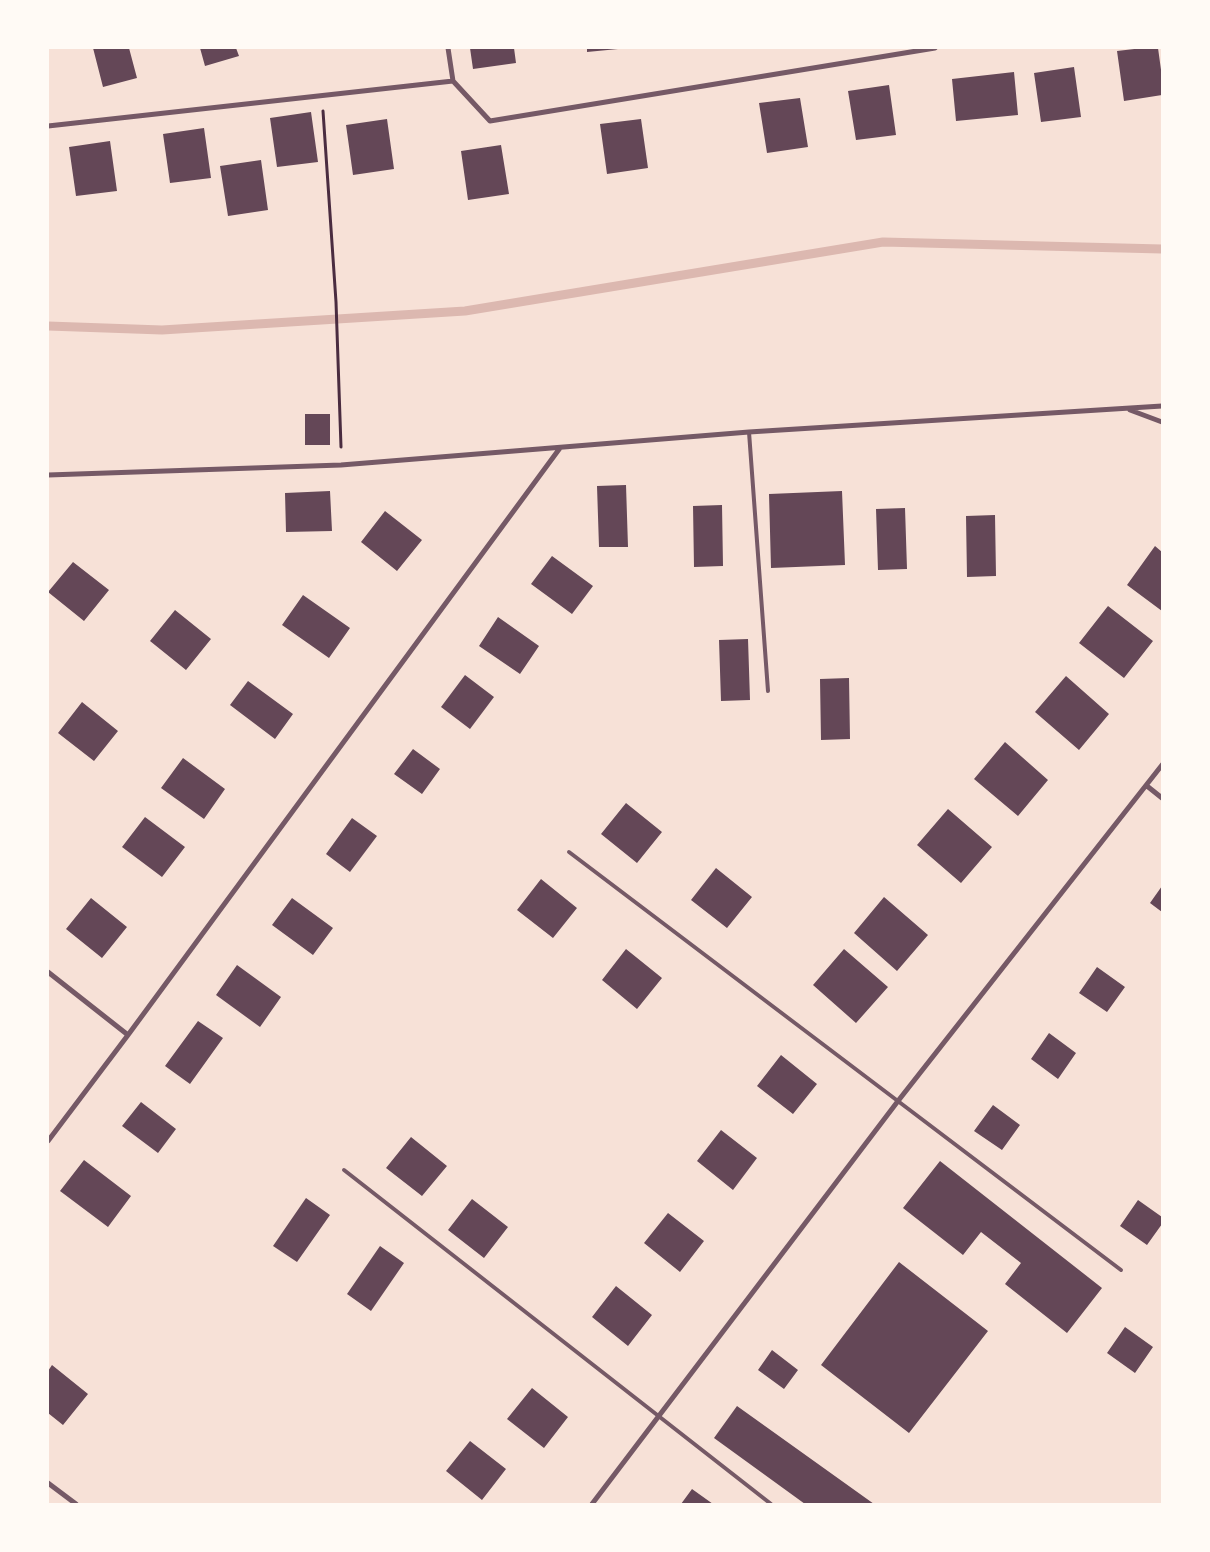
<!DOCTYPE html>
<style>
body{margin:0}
#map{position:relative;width:1210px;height:1552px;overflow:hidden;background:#f7e1d7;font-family:"Source Serif 4",serif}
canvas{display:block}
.frame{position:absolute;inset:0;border:49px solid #fffaf5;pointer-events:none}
</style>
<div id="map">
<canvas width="1210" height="1552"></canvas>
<div class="frame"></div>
</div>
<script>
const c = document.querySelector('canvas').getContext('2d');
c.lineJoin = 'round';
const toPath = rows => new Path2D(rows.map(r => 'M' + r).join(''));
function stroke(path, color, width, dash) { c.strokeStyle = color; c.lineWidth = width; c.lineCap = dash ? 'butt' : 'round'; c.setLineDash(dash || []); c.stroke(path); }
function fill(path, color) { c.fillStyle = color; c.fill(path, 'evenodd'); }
stroke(toPath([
 [48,326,162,330,465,311,883,242,1162,249]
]), '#dcb8b0', 9);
fill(toPath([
 [93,48,129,48,137,78,103,87],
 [200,48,236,48,239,56,205,66],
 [470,48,514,48,516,63,473,69],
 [587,48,618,48,618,49,587,52],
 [1143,48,1158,48,1162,77,1162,95,1124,101,1117,51],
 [1074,67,1081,117,1041,122,1034,73],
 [1014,72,1018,115,956,121,952,79],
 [889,85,896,135,856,140,848,91],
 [800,98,808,147,767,153,759,103],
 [311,112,318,162,277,167,270,118],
 [387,119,394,169,353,175,346,125],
 [641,119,648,168,607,174,600,124],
 [204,128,211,178,170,183,163,134],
 [110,141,117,191,76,196,69,147],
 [501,145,509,194,468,200,461,151],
 [261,160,268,210,228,216,220,166],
 [305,414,330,414,330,445,305,445],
 [626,485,628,547,599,547,597,486],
 [330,491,332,531,286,532,285,493],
 [842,491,845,565,771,568,769,494],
 [722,505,723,566,694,567,693,506],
 [905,508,907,569,878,570,876,509],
 [385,511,422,540,397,571,361,542],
 [995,515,996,576,967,577,966,516],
 [1155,546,1162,552,1162,611,1127,585],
 [552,556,593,586,572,614,531,584],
 [73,562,109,590,84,621,48,592],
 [303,595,350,628,329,658,282,625],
 [1108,606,1153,641,1124,678,1079,643],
 [175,610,211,639,186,670,150,641],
 [498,617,539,646,520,674,479,646],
 [748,639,750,700,721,701,719,640],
 [465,675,494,697,470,729,441,707],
 [1066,676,1109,714,1079,750,1035,712],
 [849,678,850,739,821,740,820,679],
 [248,681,293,714,275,739,230,705],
 [82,702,118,731,94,761,58,733],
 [1005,742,1048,780,1018,816,974,779],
 [413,749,440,769,422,794,394,774],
 [183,758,225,789,204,819,161,788],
 [626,803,662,832,637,863,601,834],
 [948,809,992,847,961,883,917,845],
 [145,817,185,847,162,877,122,847],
 [352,818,377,836,350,872,326,854],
 [716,868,752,897,727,928,691,900],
 [541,879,577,908,553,938,517,910],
 [1162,886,1162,912,1150,903],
 [884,897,928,935,897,971,854,933],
 [91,898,127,927,102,958,66,929],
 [292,898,333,928,313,955,272,925],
 [626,949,662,978,637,1009,602,980],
 [844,949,888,987,856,1023,813,985],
 [237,965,281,997,260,1027,216,995],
 [1097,967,1125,987,1107,1012,1079,993],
 [198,1021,223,1038,190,1084,165,1066],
 [1049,1033,1076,1053,1058,1079,1031,1059],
 [781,1055,817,1084,793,1114,757,1086],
 [141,1102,176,1129,158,1153,122,1126],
 [993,1105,1020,1125,1002,1150,974,1131],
 [721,1130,757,1158,733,1190,697,1161],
 [411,1137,447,1166,422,1196,386,1168],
 [84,1160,131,1196,108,1227,60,1191],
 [940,1161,1102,1288,1067,1333,1005,1284,1021,1263,981,1232,963,1255,903,1208],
 [306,1198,330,1215,297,1262,273,1246],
 [472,1199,508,1227,484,1258,448,1230],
 [1138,1200,1162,1217,1162,1224,1147,1245,1120,1226],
 [668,1213,704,1241,680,1272,644,1243],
 [380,1246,404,1263,371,1311,347,1294],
 [899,1262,988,1331,909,1433,821,1365],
 [616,1286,652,1315,628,1346,592,1317],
 [1125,1327,1153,1347,1135,1373,1107,1353],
 [772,1350,798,1370,784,1389,758,1370],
 [52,1365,88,1394,63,1425,48,1413,48,1371],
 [532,1388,568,1417,544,1448,507,1419],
 [737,1406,874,1504,805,1504,714,1438],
 [470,1441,506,1469,482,1500,446,1471],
 [692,1489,713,1504,681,1504]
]), '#644757');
stroke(toPath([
 [323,111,336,302,341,447]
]), '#4a2c40', 3);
stroke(toPath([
 [749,432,768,691],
 [569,852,1121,1270],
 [344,1170,771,1504]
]), '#755966', 4);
stroke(toPath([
 [448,48,453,81],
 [48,126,453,81,490,121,935,48],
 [1130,410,1162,422],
 [48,475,341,465,749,432,1162,406],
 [1147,786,1162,798],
 [48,972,128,1035],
 [48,1141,128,1035,560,448],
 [48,1483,76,1504],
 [592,1504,898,1101,1162,765]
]), '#755966', 5);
</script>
